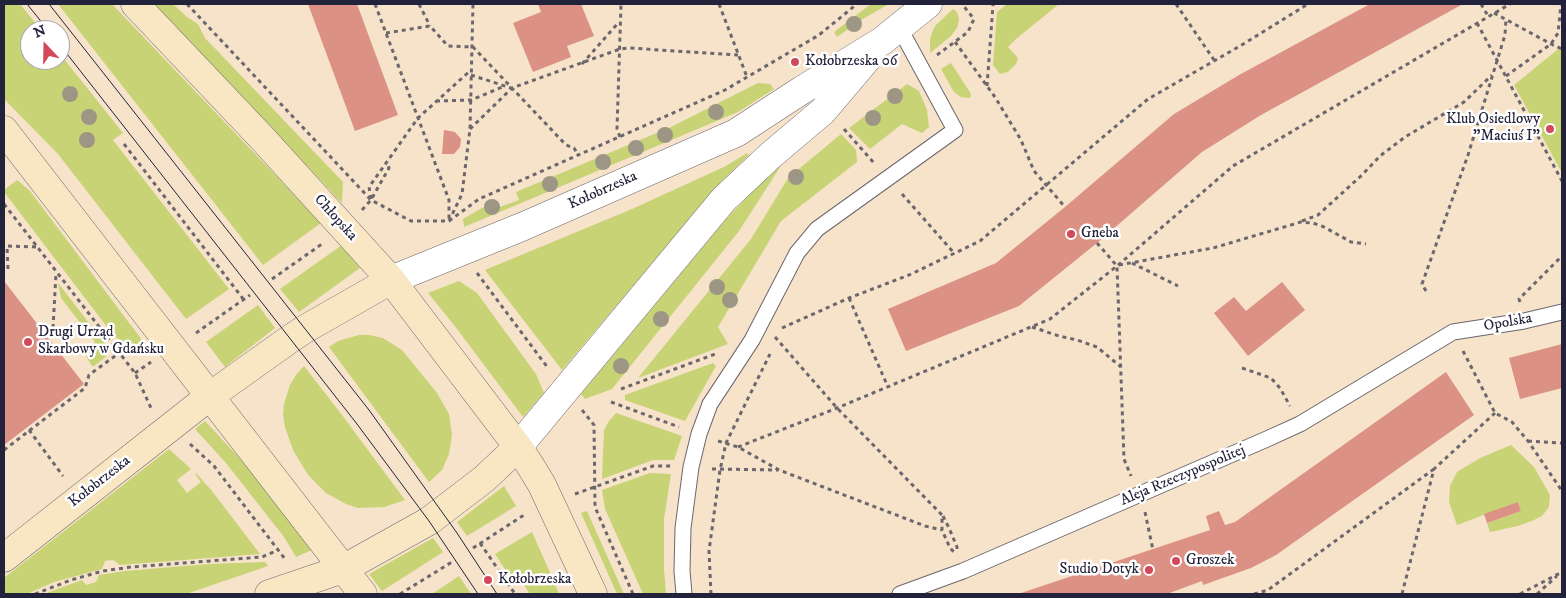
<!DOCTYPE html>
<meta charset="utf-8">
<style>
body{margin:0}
#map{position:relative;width:1566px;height:598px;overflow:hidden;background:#f6e3ca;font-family:"IM FELL DW Pica",serif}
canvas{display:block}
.frame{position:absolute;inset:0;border:5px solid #22223b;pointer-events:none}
.north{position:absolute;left:20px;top:20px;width:50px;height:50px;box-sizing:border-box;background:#fff;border:1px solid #a7a7b1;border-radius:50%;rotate:339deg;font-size:14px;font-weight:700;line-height:20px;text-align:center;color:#22223b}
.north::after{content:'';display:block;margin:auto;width:18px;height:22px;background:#d1495b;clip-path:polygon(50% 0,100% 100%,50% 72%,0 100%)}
</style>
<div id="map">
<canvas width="1566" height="598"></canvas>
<div class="frame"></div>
<div class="north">N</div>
</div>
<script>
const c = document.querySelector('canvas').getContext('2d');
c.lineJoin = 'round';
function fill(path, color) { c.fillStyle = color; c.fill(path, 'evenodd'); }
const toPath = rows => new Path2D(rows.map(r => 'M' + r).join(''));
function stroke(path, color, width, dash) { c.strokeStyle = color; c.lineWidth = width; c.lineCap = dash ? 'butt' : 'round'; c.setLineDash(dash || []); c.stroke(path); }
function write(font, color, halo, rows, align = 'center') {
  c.font = font + ' "IM FELL DW Pica",serif'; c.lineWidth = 5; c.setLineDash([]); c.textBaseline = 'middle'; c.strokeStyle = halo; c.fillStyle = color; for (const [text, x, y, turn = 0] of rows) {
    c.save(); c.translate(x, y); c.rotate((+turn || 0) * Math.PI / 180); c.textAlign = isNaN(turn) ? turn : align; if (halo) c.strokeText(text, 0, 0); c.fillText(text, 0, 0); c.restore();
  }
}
fill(toPath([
 [4,4,20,4,41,30,30,30,30,60,60,60,60,54,123,133,113,140,229,289,186,319,58,154,4,99],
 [58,4,112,4,321,223,263,265],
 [154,4,173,4,187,17,198,24,205,38,343,182,342,203],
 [871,4,889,4,866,17,837,37,834,32],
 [1007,4,1059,4,1016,39,1008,47,1018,58,1016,64,1008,72,1000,74,993,65,997,12],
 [953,9,957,12,959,19,957,28,951,36,930,53,930,39,933,30,936,25],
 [1562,46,1562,173,1514,85],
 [951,63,971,94,970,98,961,97,954,92,941,69],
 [758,83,770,84,774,89,738,112,464,227,463,219,482,208,497,202,500,207,519,200,516,192,671,127],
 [907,84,919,91,927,110,929,127,922,133,902,124,870,149,849,128],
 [841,134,856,150,857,162,781,221,718,327,728,344,638,378,751,239,788,178],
 [747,153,749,155,722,181,702,204,562,370,485,270,632,209,726,166],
 [782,164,739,231,612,389,585,399,581,394,726,219,762,182],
 [17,180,30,191,145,344,136,346,129,345,121,341,114,336,4,192,4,190],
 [342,245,360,268,299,312,280,289],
 [459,281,477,293,536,374,544,393,523,417,454,325,428,293],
 [58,283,107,346,108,351,107,356,94,366,92,366,84,353,95,342,61,298],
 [258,305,275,328,225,367,206,342],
 [359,335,369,335,383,338,402,350,437,393,449,414,452,435,449,454,442,470,429,482,329,347,338,341],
 [713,363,716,366,685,421,625,400,625,395],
 [304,366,342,415,405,500,384,507,358,508,346,504,326,493,308,475,293,450,285,427,283,415,284,404,290,385,296,375],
 [616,413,682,436,674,460,653,460,602,479,604,430,609,421],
 [205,421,244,463,312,550,296,557,284,537,226,463,195,429],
 [1511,445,1534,467,1550,495,1549,507,1542,516,1534,520,1518,526,1490,532,1487,523,1521,511,1518,502,1457,525,1449,502,1450,486,1457,472,1480,458],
 [169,449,191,469,177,480,187,493,201,482,195,474,196,473,212,491,260,554,120,565,113,560,105,561,102,569,54,582,27,594,4,594,4,578],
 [650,473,671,474,664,519,664,569,666,594,643,594,605,509,602,490],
 [504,486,516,506,467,536,457,522],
 [587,511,624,594,617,594,581,513],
 [532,532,552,577,559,594,528,594,529,593,520,578,513,582,495,554],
 [433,538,443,552,382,591,369,574],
 [265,562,268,566,186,594,44,594,82,580,86,585,96,582,99,575,125,571,209,564],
 [459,576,471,594,432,594]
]), '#c7d375');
fill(toPath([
 [308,4,357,4,398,115,355,131],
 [538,4,581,4,594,36,567,46,571,57,533,72,513,23,541,12],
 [1370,4,1463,4,1261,115,1202,152,1097,243,1019,306,906,351,888,309,996,263,1065,207,1174,114,1239,75],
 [444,130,455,132,461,139,460,147,454,154,442,154],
 [4,281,84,384,4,445],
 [1282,282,1305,310,1248,356,1214,313,1234,297,1246,311],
 [1562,344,1562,388,1520,399,1509,358],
 [1446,372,1474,415,1276,555,1251,568,1203,585,1202,581,1167,594,1018,594,1210,530,1206,516,1219,511,1225,525,1235,522],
 [1518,502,1521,511,1487,523,1484,514]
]), '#dc9185');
const service = toPath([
 [684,594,682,571,683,528,691,467,699,434,710,404,752,340,797,253,817,229,955,130,899,27],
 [900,594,963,571,1267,439,1300,424,1453,332,1524,321,1562,312]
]);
const tertiary = toPath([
 [391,280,524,226,736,133,802,90,882,41,928,4],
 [518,447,724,199,771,155,823,111,867,59]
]);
const secondary = toPath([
 [135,4,262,138,391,280,518,447,530,465,542,485,593,594],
 [4,130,363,594],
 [4,558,210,396,290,339,305,329,391,280],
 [269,594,343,569,429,521,484,479,518,447]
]);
stroke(service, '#6c666d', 17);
stroke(tertiary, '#6c666d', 29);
stroke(secondary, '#6c666d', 29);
stroke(toPath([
 [187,4,371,200,411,221,449,221,479,199,725,90,819,35,857,4],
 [375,4,449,200,449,222],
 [419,4,430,26],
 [719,4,747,77],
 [1176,4,1214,60],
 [1481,4,1488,16],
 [1494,13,1551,44,1562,49],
 [1477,23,1562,181],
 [386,33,430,26,448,46,473,47,566,145,574,148,578,155],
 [955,42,995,97,1021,140,1034,171,1065,207],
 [937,55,968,32,974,19,962,4],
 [582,64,619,22],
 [471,75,511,88],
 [1506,76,1551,44,1558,33,1561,4],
 [987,86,993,5],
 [436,101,471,100,505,86],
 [470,129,512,88,620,49,629,48,738,55],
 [844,129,874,163],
 [620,137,617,129,621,4],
 [124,144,244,300],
 [902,194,954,253],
 [371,199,369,187,418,118,471,70],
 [4,204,135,373,151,408],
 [362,210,371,200,389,168,387,162],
 [449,221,462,194,470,129,473,4],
 [1302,221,1318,215,1362,175,1380,156,1405,137,1464,102,1492,75],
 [1097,243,1117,266,1124,459,1131,476],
 [1132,263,1178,286],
 [1119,265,1213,248,1301,222,1313,223,1324,227,1351,242,1366,244],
 [8,269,7,246,37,247],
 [477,273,548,368],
 [272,279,322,244],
 [1426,291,1422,284,1468,155,1505,35,1506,19],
 [849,298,888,387],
 [1520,302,1519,299,1562,256],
 [1032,327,1059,336,1077,340,1097,347,1121,367],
 [53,328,56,273],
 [782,328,849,298,909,275,980,241,1148,99,1245,43,1308,4],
 [196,333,250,295],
 [775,337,837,408,942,515,942,530,950,548,954,552],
 [1463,351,1495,413,1512,422,1528,441,1562,491],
 [1242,368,1271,378,1280,388,1290,406],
 [135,373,151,362],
 [621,389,718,353],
 [611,402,679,427],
 [582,410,594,425,595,507,633,594],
 [29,430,63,476],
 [718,441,738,447,779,470,925,526,942,530],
 [1528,441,1562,443],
 [190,444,214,466,285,559],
 [738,447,837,408,1050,319,1117,266,1233,166,1510,4],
 [4,450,85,388,89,375,119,353],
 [712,469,778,470],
 [575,494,653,466,671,466],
 [1145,512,1153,550],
 [943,516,949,528,957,547,957,552],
 [480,543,515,594],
 [473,548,524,515],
 [35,594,71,580,103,571,131,567,262,557,278,550],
 [400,594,452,562],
 [711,594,709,551,720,470,726,443,770,354],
 [1254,594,1268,590,1434,469],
 [1402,594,1434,469,1495,413],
 [1520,594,1562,572],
 [1537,594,1557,576]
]), '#6c666d', 3, [4, 4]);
stroke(service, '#fff', 15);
stroke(tertiary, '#fff', 28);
stroke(secondary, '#f9e7c3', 28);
stroke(toPath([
 [27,4,48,30],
 [49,4,369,410,457,533,497,594],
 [60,45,357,424,429,521,478,594]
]), '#22223b', 1);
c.fillStyle = '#9d9685';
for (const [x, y] of [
 [854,24],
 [70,94],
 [895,96],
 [716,112],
 [89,117],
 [873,118],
 [665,135],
 [87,140],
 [636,148],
 [603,162],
 [796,177],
 [550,184],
 [492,207],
 [717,287],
 [730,300],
 [661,319],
 [621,366]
]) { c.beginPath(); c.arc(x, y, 8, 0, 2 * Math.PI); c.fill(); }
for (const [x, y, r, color] of [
 [795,62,5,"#d1495b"],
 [1550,129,5,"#d1495b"],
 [1071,234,5,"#d1495b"],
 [28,342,5,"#d1495b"],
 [1176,561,5,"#d1495b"],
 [1149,570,5,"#d1495b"],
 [488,580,5,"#d1495b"]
]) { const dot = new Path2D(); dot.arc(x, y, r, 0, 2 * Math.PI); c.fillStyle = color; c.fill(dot); stroke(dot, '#fff', 2); }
write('15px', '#22223b', '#fff', [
 ["Kołobrzeska 06",805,62],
 ["Klub Osiedlowy",1540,120,"right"],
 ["\"Maciuś I\"",1540,137,"right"],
 ["Gneba",1081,234],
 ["Drugi Urząd",38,333],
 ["Skarbowy w Gdańsku",38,350],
 ["Groszek",1186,561],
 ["Studio Dotyk",1139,570,"right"],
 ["Kołobrzeska",498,580]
], 'left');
write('15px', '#22223b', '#fff', [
 ["Kołobrzeska",603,191,-24],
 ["Chłopska",335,218,48],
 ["Opolska",1508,323,-10],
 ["Aleja Rzeczypospolitej",1183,476,-23],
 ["Kołobrzeska",100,482,-38]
]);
</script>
